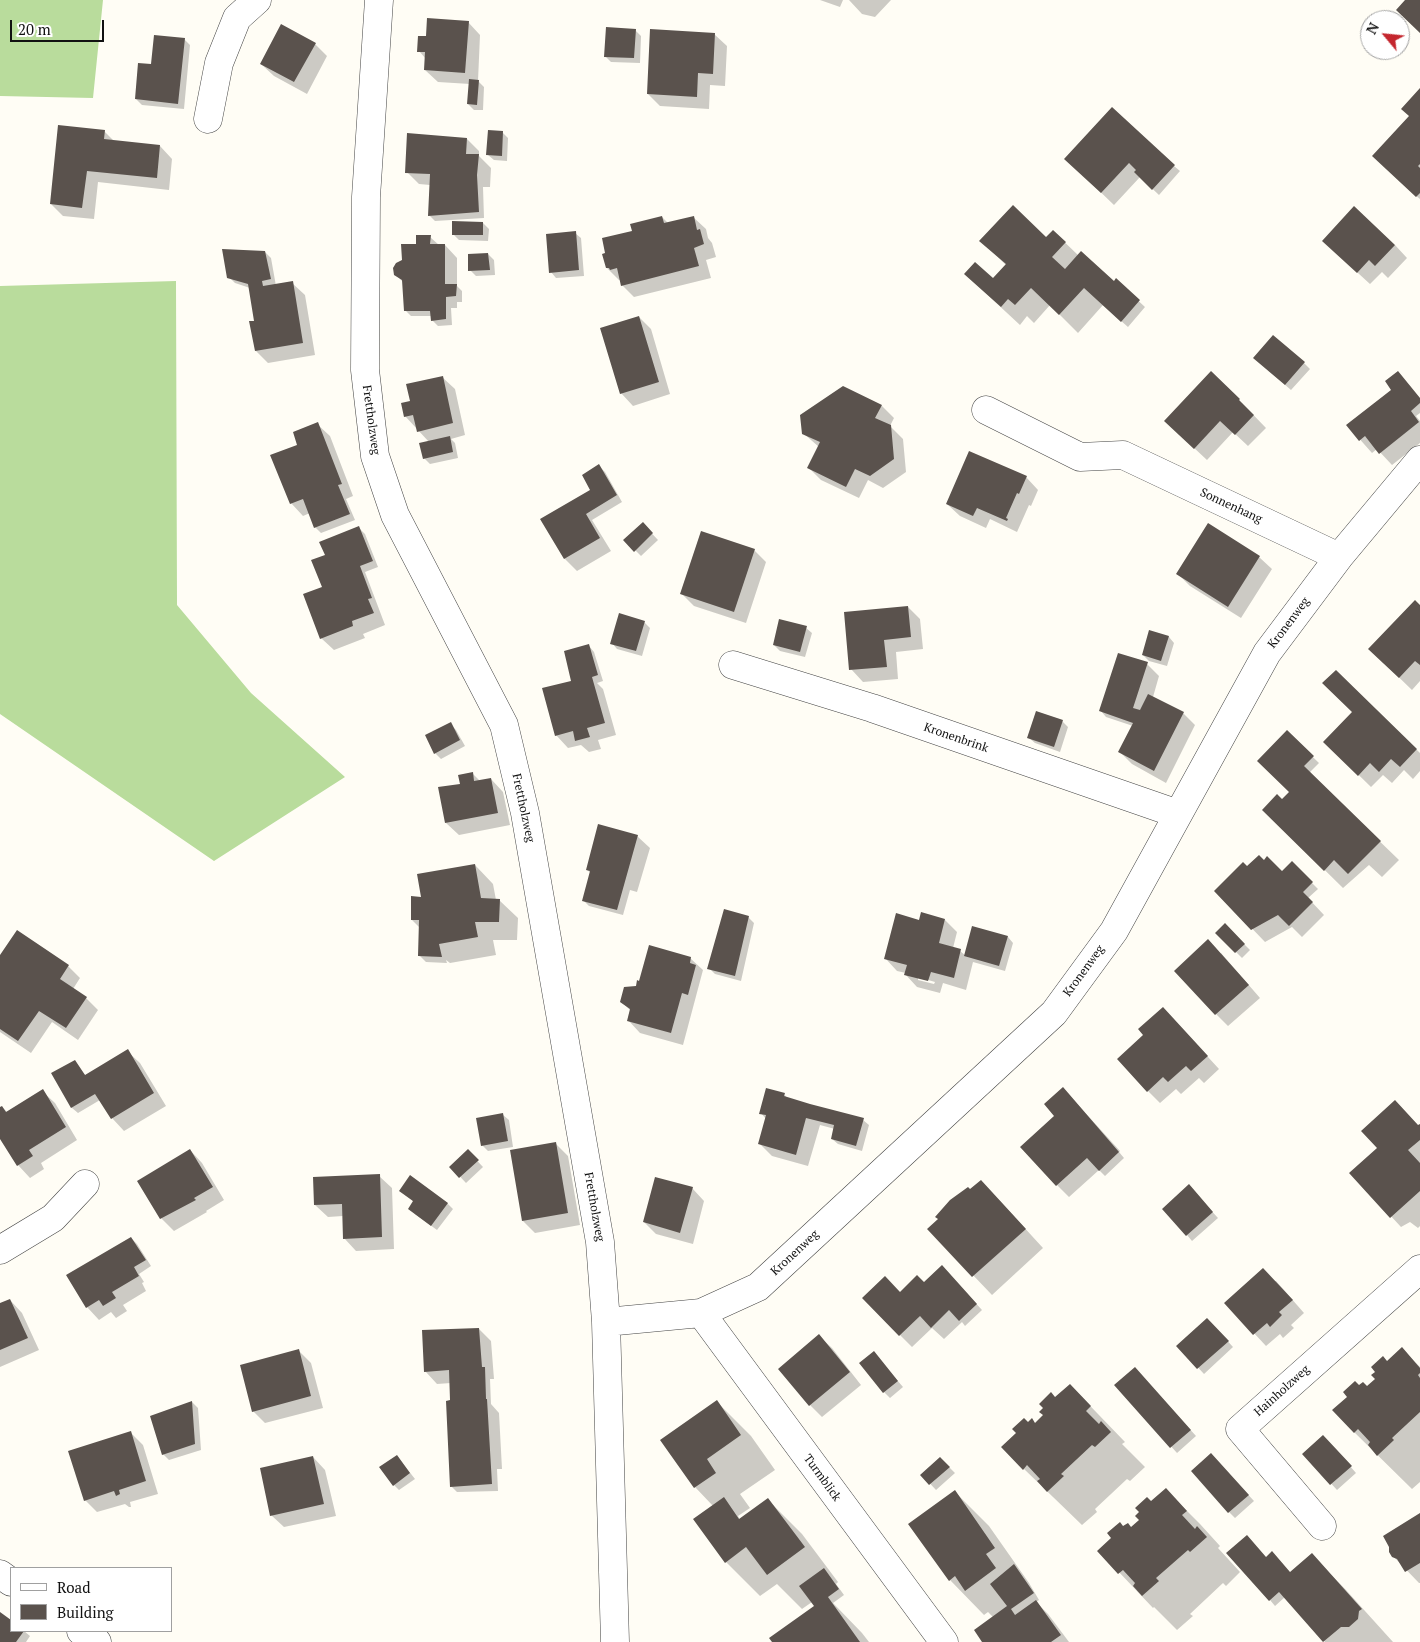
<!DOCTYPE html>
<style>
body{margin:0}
#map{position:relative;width:1420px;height:1642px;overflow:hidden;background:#fffdf5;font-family:"PT Serif",serif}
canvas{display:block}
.legend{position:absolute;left:10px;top:1567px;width:162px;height:65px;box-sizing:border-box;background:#fff;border:1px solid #a0a0a0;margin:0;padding:6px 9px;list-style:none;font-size:15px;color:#111}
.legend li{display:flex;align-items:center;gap:10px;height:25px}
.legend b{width:25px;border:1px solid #a0a0a0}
.north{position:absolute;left:1360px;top:10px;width:50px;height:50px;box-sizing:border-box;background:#fff;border:1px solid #a0a0a0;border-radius:50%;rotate:298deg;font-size:14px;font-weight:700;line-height:20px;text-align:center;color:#111}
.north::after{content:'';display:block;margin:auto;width:18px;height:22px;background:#c4262e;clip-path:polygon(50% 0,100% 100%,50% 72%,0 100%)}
.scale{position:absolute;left:10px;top:20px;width:94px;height:22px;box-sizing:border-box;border:2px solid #111;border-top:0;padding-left:6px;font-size:15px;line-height:18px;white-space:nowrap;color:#111;-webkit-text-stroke:4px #fff;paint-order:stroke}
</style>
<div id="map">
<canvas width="1420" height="1642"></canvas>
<ul class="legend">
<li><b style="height:6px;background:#fff"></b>Road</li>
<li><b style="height:14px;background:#5a524d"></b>Building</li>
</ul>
<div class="north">N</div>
<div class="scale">20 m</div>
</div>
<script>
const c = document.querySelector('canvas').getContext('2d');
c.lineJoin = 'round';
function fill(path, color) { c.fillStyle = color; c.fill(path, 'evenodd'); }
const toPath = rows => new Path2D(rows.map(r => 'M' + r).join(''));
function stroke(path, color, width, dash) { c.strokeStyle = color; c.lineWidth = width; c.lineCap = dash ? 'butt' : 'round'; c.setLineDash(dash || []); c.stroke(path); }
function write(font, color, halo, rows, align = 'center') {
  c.font = font + ' "PT Serif",serif'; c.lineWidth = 5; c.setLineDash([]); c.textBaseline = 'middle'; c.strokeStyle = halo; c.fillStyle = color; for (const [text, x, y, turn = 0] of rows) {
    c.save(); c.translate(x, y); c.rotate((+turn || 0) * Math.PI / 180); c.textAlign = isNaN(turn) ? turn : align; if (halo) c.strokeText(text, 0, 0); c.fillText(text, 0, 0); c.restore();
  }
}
fill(toPath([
 [0,0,103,0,93,98,0,96],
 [176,281,177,605,251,693,345,777,214,861,0,714,0,286]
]), '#b9dc9c');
fill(toPath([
 [820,0,843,0,840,7],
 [849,0,891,0,875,17,862,14],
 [468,22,480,35,478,81,484,87,483,110,474,110,468,104,470,84,438,82,425,70,426,59,419,51,427,38],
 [635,30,641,36,640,63,611,62,605,56],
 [714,34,727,46,725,86,710,85,709,109,660,106,648,94],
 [184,39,190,45,184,109,142,105,136,99,152,66],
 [315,44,327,56,307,94,274,76,261,64],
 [1420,90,1420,199,1415,195],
 [104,131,115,142,160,146,172,159,169,190,98,182,94,219,63,216,51,204],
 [502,132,508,138,507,161,494,160,488,155],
 [467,139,479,151,479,156,491,168,490,187,483,187,484,218,435,221,429,215,430,185,419,184,407,172],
 [1066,159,1174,166,1180,171,1159,195,1140,177,1114,205],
 [662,217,668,223,693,217,706,229,708,238,712,243,716,257,706,260,711,278,634,297,622,285,621,280,619,280,607,268,633,232],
 [483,223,489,229,488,241,459,240,454,235],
 [1053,231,1079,256,1114,283,1116,280,1145,307,1128,327,1103,305,1078,333,1050,305,1034,323,1027,316,1020,325,965,274,993,280,1006,265,981,241,1046,239],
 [575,233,581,238,584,276,556,278,551,272],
 [430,237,439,245,445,245,457,258,457,286,462,291,462,302,457,302,457,308,451,308,452,325,438,326,432,320,432,316,411,316,405,310,403,282,395,274,403,260,417,245],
 [1395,245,1407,258,1388,278,1382,272,1370,284,1336,253],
 [265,252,271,258,276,286,292,283,305,295,315,355,268,363,256,351,255,322,250,288,235,283,229,277],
 [488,254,494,260,495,275,476,276,470,270],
 [639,317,651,329,670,394,633,406,621,393],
 [1304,363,1310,369,1291,390,1261,364],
 [442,377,455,389,465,435,451,439,455,443,458,458,430,464,424,458,429,442,405,416,412,402],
 [1420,398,1420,413,1416,416,1420,421,1420,443,1392,465,1377,449,1372,453,1348,426],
 [1239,400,1266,428,1248,446,1233,432,1207,460,1178,433],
 [882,406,894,418,890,426,903,439,906,472,883,488,868,480,859,498,821,480,809,468,819,447,803,433],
 [317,424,330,436,353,496,346,499,355,520,321,533,315,527,310,513,303,516,291,503,299,446],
 [599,466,605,472,622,502,592,520,611,551,577,571,565,559,542,520,592,490],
 [1026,477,1038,490,1031,506,1029,505,1017,532,990,519,986,528,960,516,947,504],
 [643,524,658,540,641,556,625,540],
 [359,528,365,534,378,567,365,572,385,625,363,634,365,638,334,650,321,638,326,556],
 [754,550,766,562,746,623,694,606,682,594],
 [1259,557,1272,569,1241,618,1190,586,1178,574],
 [908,607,920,619,923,649,896,652,898,679,863,682,851,669],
 [1420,607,1420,681,1412,690,1382,661],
 [644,622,650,628,642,656,617,649,612,643],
 [806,628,812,633,805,657,780,651,774,645],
 [1150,632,1169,637,1174,643,1167,666,1149,661,1143,655],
 [589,646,594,652,603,681,597,683,603,689,616,735,598,740,601,749,589,752,581,745,568,748,556,735,573,681],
 [1147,664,1159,676,1153,697,1183,713,1195,725,1166,783,1132,764,1120,752,1133,726,1106,717,1101,711],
 [1336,671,1420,753,1420,771,1413,779,1404,770,1392,783,1383,775,1371,787,1325,742,1353,712],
 [1062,721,1068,727,1060,752,1035,743,1029,738],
 [450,724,456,730,465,746,441,759,435,753],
 [1287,732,1319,763,1309,773,1399,860,1382,877,1369,865,1343,888,1282,828,1282,801,1290,792],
 [472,773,480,781,491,779,503,792,510,825,459,835,446,823],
 [637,836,650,848,637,892,630,890,623,915,589,906,583,900,591,873,587,870],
 [1292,863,1318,889,1308,898,1324,915,1302,937,1292,927,1265,942,1216,891,1247,868,1282,873],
 [475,865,493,884,496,900,499,900,518,918,517,940,493,940,496,955,450,963,446,960,447,963,426,962,420,956,420,928,412,920,423,898],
 [748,917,754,923,741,981,715,974,709,968],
 [945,920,957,932,953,948,960,951,966,956,1008,937,1013,943,1005,971,973,962,966,990,943,983,940,993,917,987,905,974,906,973,897,971,885,958],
 [918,977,935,982,934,984,918,980],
 [1225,925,1250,950,1242,958,1217,933],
 [1221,953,1260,998,1228,1026,1216,1014],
 [0,958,68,966,80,978,73,989,86,998,98,1010,78,1040,52,1022,31,1053,0,1032],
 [690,958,703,970,683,1045,640,1033,628,1020,631,1011,621,1001,640,982],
 [1175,1021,1219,1069,1204,1083,1199,1078,1181,1094,1176,1089,1160,1103,1148,1091],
 [127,1051,140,1063,166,1106,124,1131,112,1118,100,1100,78,1113,72,1108,53,1073,74,1062,86,1076],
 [42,1091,55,1103,77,1140,41,1163,44,1169,30,1178,18,1165,0,1136,0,1108,2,1107,7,1112],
 [784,1094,787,1098,863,1120,869,1125,862,1151,838,1144,832,1139,835,1129,820,1125,808,1166,772,1156,760,1144,766,1119,761,1113],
 [1069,1095,1120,1151,1119,1152,1124,1158,1105,1176,1099,1170,1069,1197,1057,1185,1056,1116],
 [503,1115,509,1120,513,1147,488,1151,482,1145],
 [1420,1125,1420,1226,1418,1228,1410,1222,1401,1227,1351,1173],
 [556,1144,568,1156,580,1225,535,1233,523,1221],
 [190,1150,202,1163,224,1200,206,1211,207,1212,174,1231,161,1218],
 [468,1151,483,1167,466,1183,451,1167],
 [379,1176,392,1188,394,1249,356,1251,344,1238,343,1216,328,1217,315,1205],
 [692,1188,704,1201,693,1244,656,1234,644,1222],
 [401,1191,447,1203,453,1209,437,1230,415,1214,414,1202],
 [1194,1192,1218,1218,1192,1241,1187,1235],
 [999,1200,1043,1248,992,1295,929,1229],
 [131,1238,137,1244,151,1266,139,1274,144,1282,142,1283,146,1291,123,1305,127,1311,116,1318,111,1312,99,1320,87,1307],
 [948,1273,982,1310,965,1326,962,1322,944,1339,932,1328,912,1347,900,1335,900,1293],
 [1276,1281,1304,1313,1291,1325,1294,1328,1283,1338,1280,1334,1266,1346,1226,1303],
 [10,1300,22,1313,39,1350,0,1367,0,1305],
 [1213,1325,1233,1347,1204,1374,1178,1346],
 [479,1329,491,1341,494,1379,490,1379,491,1404,499,1413,502,1469,497,1469,498,1491,457,1492,451,1486,453,1402,451,1383,437,1384,425,1371],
 [819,1336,832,1348,861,1385,822,1417,810,1405],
 [1402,1349,1420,1367,1420,1482,1412,1489,1354,1432,1360,1387,1367,1388,1376,1379,1387,1362],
 [299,1351,311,1363,323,1408,265,1423,253,1411],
 [879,1359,903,1387,890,1398,884,1392],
 [1140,1374,1196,1436,1177,1453,1116,1385],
 [1070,1385,1125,1442,1122,1444,1145,1467,1130,1481,1127,1479,1095,1509,1097,1512,1082,1525,1024,1469,1028,1423,1036,1424,1044,1416,1055,1398],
 [192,1402,198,1408,201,1450,169,1460,163,1454],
 [717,1402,751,1436,775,1470,740,1494,750,1508,738,1516,740,1520,768,1500,802,1534,838,1582,836,1584,844,1595,833,1603,862,1633,869,1642,774,1642,816,1607,812,1602,802,1609,777,1584,760,1596,726,1562,713,1506,695,1487],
 [130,1432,143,1445,158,1494,130,1502,131,1507,129,1507,125,1504,97,1512,85,1500],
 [1329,1442,1356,1473,1337,1490,1304,1454],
 [397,1456,415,1479,399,1490,394,1485],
 [313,1457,325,1470,336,1516,284,1527,271,1515],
 [940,1458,955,1473,936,1490,922,1475],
 [1216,1460,1254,1501,1235,1518,1229,1512],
 [1166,1490,1200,1524,1220,1546,1218,1548,1240,1572,1226,1586,1223,1583,1190,1614,1193,1616,1177,1630,1154,1607,1153,1608,1099,1551,1124,1528,1131,1528,1141,1520,1151,1503],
 [955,1492,989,1526,1029,1583,1039,1600,1036,1602,1048,1614,1069,1642,984,1642,993,1617,988,1612,984,1615,950,1580],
 [1420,1514,1420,1583,1419,1583,1393,1556],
 [1312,1555,1346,1590,1393,1642,1325,1642,1285,1597,1275,1606,1270,1600,1266,1558,1291,1574],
 [0,1614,11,1622,11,1631,24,1631,30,1636,26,1642,0,1642]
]), '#0003');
fill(toPath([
 [1405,0,1420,0,1420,33,1396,10],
 [427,18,469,21,465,73,424,70,425,52,417,52,418,36,426,36],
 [281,24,316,43,294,82,260,64],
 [606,27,636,29,634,58,604,57],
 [650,29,715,33,713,74,698,73,697,97,647,94],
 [154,35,185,38,178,104,135,99,138,63,151,64],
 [469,79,479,80,477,105,467,104],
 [1420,88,1420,164,1418,166,1420,168,1420,193,1416,197,1372,156,1409,116,1401,109],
 [1112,107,1175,165,1152,190,1134,172,1136,170,1129,163,1101,193,1064,159],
 [58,125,105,130,104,139,160,145,157,178,87,171,82,208,50,204],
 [488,130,503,131,502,156,486,155],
 [407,133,467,138,466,154,479,154,477,175,479,212,428,216,430,174,405,173],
 [1013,205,1046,237,1053,230,1066,242,1052,257,1065,269,1081,251,1114,281,1116,278,1140,300,1121,322,1084,288,1059,315,1031,288,1015,305,1008,299,1001,307,964,274,975,262,993,278,1006,264,979,241],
 [1354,206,1395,245,1375,266,1369,260,1357,273,1322,241],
 [662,216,664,223,694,216,697,230,700,229,704,244,694,248,699,266,621,286,617,268,610,270,609,268,606,268,602,254,605,253,602,238,632,231,630,224],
 [452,221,483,222,483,235,452,235],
 [576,231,579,270,549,273,546,234],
 [416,235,431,235,430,244,445,244,445,284,457,284,456,296,446,297,446,319,431,321,430,311,404,311,402,280,394,275,393,268,396,263,402,260,401,244,416,244],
 [222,249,265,251,271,279,262,281,263,286,293,281,303,343,255,351,249,321,254,321,248,284,227,278],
 [488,253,490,270,468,271,468,254],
 [639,316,659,382,620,394,600,328],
 [1273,335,1305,362,1285,385,1253,358],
 [1211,371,1240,399,1239,400,1254,415,1235,435,1220,421,1194,449,1164,421],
 [1398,371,1420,398,1420,403,1411,411,1419,422,1379,454,1365,436,1359,441,1346,425,1391,390,1385,381],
 [443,376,453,423,417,432,413,415,404,417,401,403,410,401,406,384],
 [843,386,882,405,875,418,891,425,894,459,870,476,855,469,846,487,807,468,820,442,802,434,800,415],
 [318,422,342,484,338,485,350,514,314,528,303,499,290,504,270,455,297,445,293,432],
 [450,436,453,452,423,459,419,443],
 [969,451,1027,476,1019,494,1017,493,1006,518,1008,519,1007,521,977,508,973,516,946,504],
 [599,464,617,495,586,514,600,538,564,559,540,519,590,490,582,475],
 [643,522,653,533,634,552,623,540],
 [1208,523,1260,556,1228,607,1176,574],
 [359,526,373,561,360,566,372,598,368,599,374,613,352,621,353,626,320,639,303,594,322,587,311,560,325,555,319,542],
 [701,531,755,549,734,612,680,594],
 [1415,600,1420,605,1420,665,1415,661,1399,678,1368,649],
 [908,606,911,637,884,640,887,667,849,670,844,612],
 [619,613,645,621,636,651,610,644],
 [779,619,807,626,800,652,773,645],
 [1149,630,1169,636,1161,661,1142,655],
 [589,644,598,675,592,677,605,723,587,728,590,737,575,741,573,731,555,736,542,688,571,681,564,651],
 [1118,653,1148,662,1133,708,1140,710,1148,694,1184,712,1154,771,1118,752,1133,723,1099,711],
 [1336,670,1417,749,1400,767,1391,759,1379,772,1370,763,1358,776,1323,742,1352,712,1322,683],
 [1036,711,1063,720,1054,747,1027,738],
 [451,722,460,740,434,754,425,735],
 [1287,730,1314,756,1304,766,1381,841,1348,874,1334,860,1324,871,1262,810,1277,794,1282,799,1289,792,1257,761],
 [473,772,474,781,491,778,498,813,445,823,438,787,460,784,458,775],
 [598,824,638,835,617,910,582,901,590,871,586,870],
 [1259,855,1264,860,1267,856,1282,871,1292,861,1313,882,1303,892,1313,902,1289,926,1278,915,1251,930,1214,891,1243,862,1247,866],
 [475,864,481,898,500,899,499,922,475,922,478,937,439,944,442,957,418,956,419,920,411,920,411,896,421,897,417,874],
 [724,909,749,916,735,976,707,969],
 [921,912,945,919,939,943,961,949,954,978,931,972,928,981,904,975,907,965,884,959,896,913,919,920],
 [1225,923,1245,944,1235,953,1215,933],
 [972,926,1008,936,999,966,964,956],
 [17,930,69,965,60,979,87,997,66,1028,39,1011,18,1041,0,1029,0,955],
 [1208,939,1249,985,1215,1015,1174,971],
 [649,945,691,957,690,963,696,965,688,995,682,993,671,1033,627,1021,630,1009,620,1002,624,987,636,986,637,980,639,981],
 [1163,1007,1208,1056,1191,1071,1186,1066,1168,1082,1163,1077,1147,1092,1117,1059,1143,1035,1138,1029],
 [128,1049,154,1093,111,1119,95,1094,71,1108,51,1073,75,1060,85,1075],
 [1063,1087,1119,1152,1099,1171,1087,1158,1056,1186,1020,1147,1054,1116,1044,1104],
 [766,1088,785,1093,784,1096,810,1104,864,1118,856,1146,831,1139,834,1125,806,1118,796,1155,758,1144,766,1115,759,1114],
 [43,1089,66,1127,29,1150,33,1156,17,1166,0,1139,0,1107,2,1106,6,1112],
 [1395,1100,1418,1125,1420,1124,1420,1140,1408,1150,1420,1163,1420,1191,1390,1218,1349,1173,1377,1148,1361,1131],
 [503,1113,508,1141,481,1146,476,1118],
 [556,1142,568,1213,522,1221,510,1150],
 [190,1149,213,1187,194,1198,196,1200,160,1219,137,1181],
 [468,1149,479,1160,459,1178,449,1167],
 [380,1174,382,1237,343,1239,342,1204,314,1205,313,1177],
 [410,1175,448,1203,431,1226,408,1209,413,1201,399,1191],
 [655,1177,693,1187,680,1233,643,1222],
 [981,1180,1026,1229,972,1277,927,1229,938,1219,935,1217,950,1200,968,1187,970,1189],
 [1189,1184,1213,1212,1186,1236,1162,1209],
 [131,1237,146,1260,134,1267,139,1276,112,1292,116,1298,103,1306,99,1300,86,1308,66,1275],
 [942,1265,977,1304,959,1321,949,1310,931,1328,920,1316,899,1336,862,1298,885,1276,900,1292,917,1275,924,1282],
 [1263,1268,1293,1300,1279,1312,1282,1315,1270,1327,1267,1323,1253,1335,1224,1303],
 [10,1299,28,1338,0,1350,0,1303],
 [1207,1318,1229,1341,1197,1369,1176,1346],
 [479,1328,482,1367,485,1367,486,1399,487,1399,492,1484,450,1487,446,1401,450,1400,449,1370,424,1372,422,1330],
 [819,1334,850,1372,809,1406,778,1369],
 [1402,1347,1420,1368,1420,1373,1418,1375,1420,1378,1420,1412,1392,1438,1394,1440,1377,1456,1368,1445,1370,1442,1358,1429,1354,1433,1332,1410,1347,1397,1343,1392,1355,1381,1359,1385,1363,1382,1367,1386,1375,1379,1371,1375,1375,1372,1371,1367,1383,1356,1387,1361],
 [299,1349,311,1396,252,1412,240,1365],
 [874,1351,898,1381,883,1393,859,1363],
 [1135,1367,1191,1430,1170,1448,1114,1385],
 [1070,1384,1091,1406,1086,1411,1099,1424,1101,1421,1111,1432,1095,1447,1092,1445,1061,1474,1064,1476,1047,1492,1037,1481,1040,1479,1027,1465,1023,1470,1001,1447,1016,1433,1012,1429,1024,1418,1028,1422,1032,1418,1035,1423,1043,1415,1039,1412,1043,1408,1039,1404,1051,1392,1055,1397],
 [717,1400,741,1435,707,1459,716,1473,694,1488,660,1440],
 [192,1401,195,1444,162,1455,150,1416],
 [131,1431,146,1481,119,1490,120,1494,116,1496,114,1491,84,1501,68,1451],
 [1323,1435,1352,1466,1330,1485,1302,1454],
 [1211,1453,1249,1495,1228,1513,1191,1471],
 [397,1455,410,1473,393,1486,379,1467],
 [313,1456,324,1504,270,1516,260,1468],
 [940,1457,950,1467,929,1485,920,1475],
 [1166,1488,1187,1511,1182,1515,1195,1529,1197,1526,1207,1537,1190,1552,1188,1550,1156,1578,1159,1581,1142,1596,1133,1586,1135,1583,1123,1570,1118,1574,1097,1551,1111,1538,1107,1533,1120,1522,1123,1526,1128,1523,1131,1527,1139,1520,1135,1516,1139,1512,1135,1508,1147,1497,1151,1501],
 [955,1490,995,1548,986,1554,996,1568,965,1591,955,1576,949,1581,908,1524],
 [724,1497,739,1519,768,1498,805,1547,767,1575,746,1547,725,1563,693,1519],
 [1420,1513,1420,1563,1405,1572,1397,1559,1392,1557,1389,1552,1389,1547,1383,1536],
 [1247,1535,1266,1557,1272,1551,1290,1572,1312,1553,1362,1609,1359,1611,1358,1619,1349,1627,1341,1627,1323,1642,1279,1592,1269,1601,1226,1553],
 [1014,1564,1034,1593,1011,1609,1015,1615,1036,1600,1061,1635,1051,1642,982,1642,974,1630,1007,1606,990,1584],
 [824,1568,839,1589,828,1597,860,1642,772,1642,769,1638,814,1606,799,1586],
 [0,1612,11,1620,11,1631,24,1631,16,1642,0,1642]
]), '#5a524d');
const minor = toPath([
 [379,0,366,197,365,370,375,456,395,515,504,725,525,813,600,1242,606,1322,615,1642],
 [208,119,219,63,237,18,257,0],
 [986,410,1080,457,1123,455,1339,557],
 [733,665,872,708,1178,814],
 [0,1250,53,1218,85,1184],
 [701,1313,944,1642],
 [606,1322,701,1313,758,1287,1054,1013,1114,931,1267,653,1339,557,1420,460],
 [1322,1526,1240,1429,1420,1269],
 [0,1574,11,1582],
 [81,1631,97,1642]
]);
stroke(minor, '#444', 29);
stroke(minor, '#fff', 28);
write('12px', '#111', '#fff', [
 ["Frettholzweg",371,420,82],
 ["Sonnenhang",1231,506,25],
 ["Kronenweg",1289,623,-53],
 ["Kronenbrink",956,738,19],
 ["Frettholzweg",523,808,78],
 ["Kronenweg",1084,971,-54],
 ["Frettholzweg",594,1207,80],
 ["Kronenweg",795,1253,-43],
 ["Hainholzweg",1282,1391,-42],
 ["Turmblick",822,1478,54]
]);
</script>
